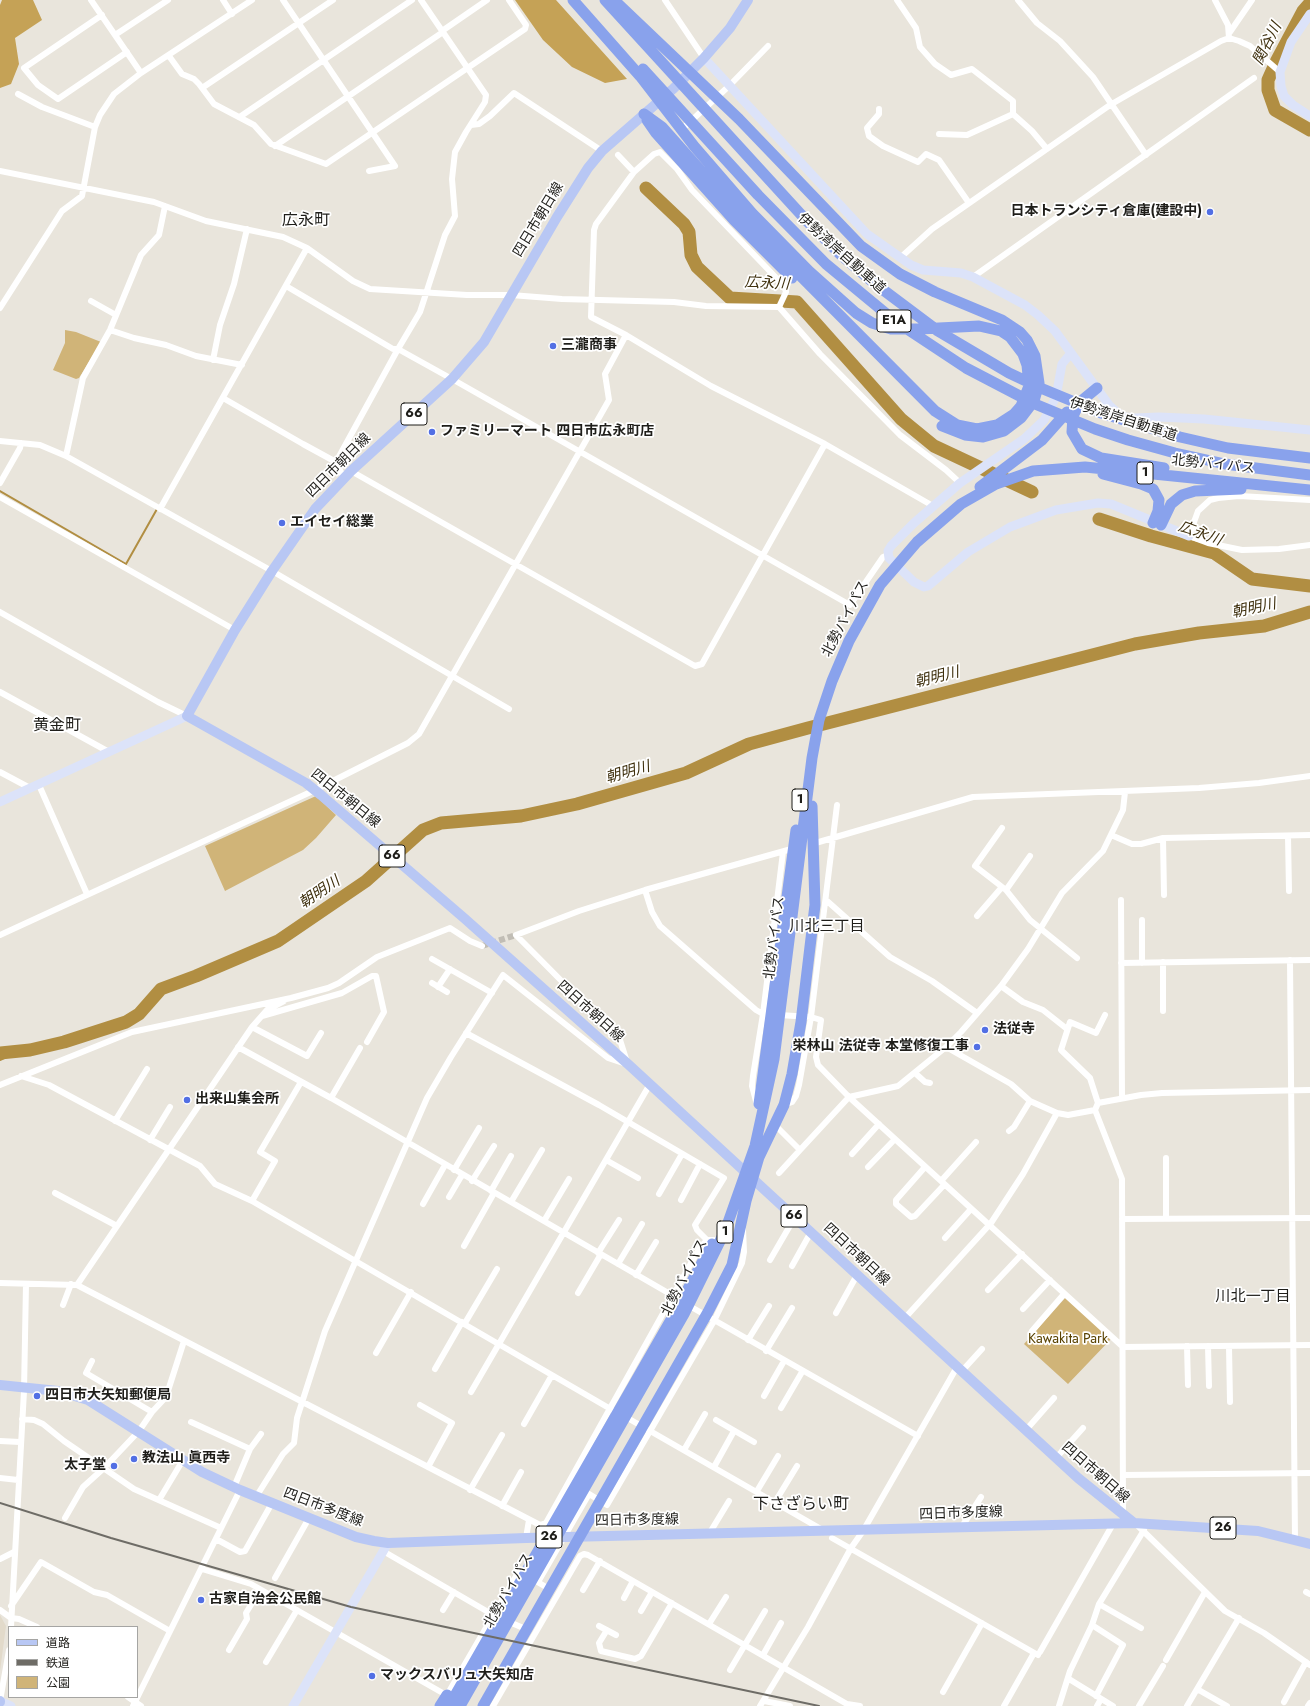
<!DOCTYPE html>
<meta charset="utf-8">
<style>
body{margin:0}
#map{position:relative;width:1310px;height:1706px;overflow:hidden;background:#e9e5dc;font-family:Jost,"Noto Sans JP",sans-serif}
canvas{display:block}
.legend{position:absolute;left:8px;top:1626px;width:130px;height:72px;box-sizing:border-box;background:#fff;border:1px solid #a5a5a3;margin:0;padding:5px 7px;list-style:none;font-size:12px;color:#1f1e1a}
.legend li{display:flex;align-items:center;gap:8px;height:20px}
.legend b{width:20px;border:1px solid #a5a5a3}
</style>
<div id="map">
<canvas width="1310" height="1706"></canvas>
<ul class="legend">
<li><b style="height:5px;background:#b8c7f4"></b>道路</li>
<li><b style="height:5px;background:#6e6c66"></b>鉄道</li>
<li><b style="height:11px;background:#d0b478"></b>公園</li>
</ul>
</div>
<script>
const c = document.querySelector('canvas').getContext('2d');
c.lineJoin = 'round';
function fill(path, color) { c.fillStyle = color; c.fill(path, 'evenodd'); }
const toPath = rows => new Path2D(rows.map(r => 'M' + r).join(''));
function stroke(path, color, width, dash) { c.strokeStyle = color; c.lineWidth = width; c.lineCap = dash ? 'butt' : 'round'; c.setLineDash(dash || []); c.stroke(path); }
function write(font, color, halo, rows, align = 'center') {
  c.font = font + ' Jost,"Noto Sans JP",sans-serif'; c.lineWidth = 3.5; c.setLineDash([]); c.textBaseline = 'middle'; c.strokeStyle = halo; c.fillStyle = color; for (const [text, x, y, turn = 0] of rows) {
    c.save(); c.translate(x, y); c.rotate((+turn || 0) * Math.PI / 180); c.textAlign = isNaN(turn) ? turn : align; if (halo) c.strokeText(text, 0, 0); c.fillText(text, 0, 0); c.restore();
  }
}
fill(toPath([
 [0,1615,6,1626,0,1671]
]), '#e2daca');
fill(toPath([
 [65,330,76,332,101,342,79,378,76,379,53,370,65,343],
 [316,796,336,815,316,838,303,850,225,891,205,846],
 [1066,1297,1111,1339,1068,1384,1024,1344]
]), '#d0b478');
fill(toPath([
 [2,0,33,0,42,20,15,38,19,64,11,84,0,88,0,5],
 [515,0,556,0,627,79,605,83,572,67,543,40]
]), '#c5a256');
stroke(toPath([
 [0,491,126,564,157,509],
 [0,1060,20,1051]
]), '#b18e42', 2);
stroke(toPath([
 [1310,3,1303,11,1277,60,1268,80,1268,90,1275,110,1310,130],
 [646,188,684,224,689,232,691,255,697,267,730,298,797,302,901,419,934,446,1032,492],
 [1099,519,1151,536,1214,553,1252,579,1310,586],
 [0,1053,30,1050,64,1042,126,1022,139,1014,161,989,196,976,278,941,366,881,423,830,441,823,521,816,577,804,686,773,749,744,808,728,1135,644,1199,633,1264,626,1310,612]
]), '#b18e42', 13);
stroke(toPath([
 [482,946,516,935]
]), '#c1bdb5', 6, [6, 3]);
stroke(toPath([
 [91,0,141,73],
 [223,0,232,14],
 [283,0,395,166,369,171],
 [665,0,704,58],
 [897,0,916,28,920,47,935,64,951,75,972,69,1013,101,1013,114,1032,131,1047,149],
 [1018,0,1037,23,1060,41,1093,77,1146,155],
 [1215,0,1228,25,1229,38],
 [102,15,24,68,38,85,58,99,127,52],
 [442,31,487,0],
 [1230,32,1252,0],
 [115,35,168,0],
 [169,56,182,74,194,79,199,84,214,104,254,125,271,144,326,164,525,29,526,25,509,0],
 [202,88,333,0],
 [18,94,42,107,95,127],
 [879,109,879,114,867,128,869,136,883,146,918,162,926,154,939,160,969,203],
 [241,116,412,0],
 [471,125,479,124,490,116,514,93,602,151],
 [680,131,729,86,768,46],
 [939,134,967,135,1013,114],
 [275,146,443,32],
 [618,155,634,172],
 [0,171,154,202,206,221,283,237,307,248,353,281,370,289,467,295,511,295,562,299,674,302,706,306,779,307,820,354,900,435,946,470,960,483],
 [900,258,932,229,1110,105,1221,41,1229,38,1239,41,1250,46,1280,72],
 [973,277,1254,78],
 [286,286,393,349,398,349,452,379,850,605,883,557,888,555],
 [91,301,116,315],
 [779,307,786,292,784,286,692,190,677,169,660,152,654,154,634,172,596,224,594,230,591,317,626,335,711,386,825,444,933,506],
 [0,308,62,211,82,196,95,127,100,115,114,94,141,73,252,0],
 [110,330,134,338,166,345,196,356,242,365],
 [213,360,220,325,234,284,247,229],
 [223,398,303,444,336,462,342,474,346,477],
 [0,441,40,445,66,456,272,571,509,709],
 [66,456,83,378,110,330,141,255,159,235,165,206],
 [336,462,398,349,420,312,445,235,455,216,452,179,455,152,466,132,485,102,486,95,421,0],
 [351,471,695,666,702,664,825,444],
 [0,483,20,448,21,443],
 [0,497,235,630],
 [1310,500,1239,496,1218,498,1210,500,1198,511,1189,536,1208,543,1242,550,1279,549,1310,545],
 [160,509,307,248],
 [0,612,158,702,187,716],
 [0,692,109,752],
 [0,772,30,788],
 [39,785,87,894],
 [1002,828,975,866,1006,890,1030,920,1077,958],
 [1111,835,1132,844,1141,844,1163,838,1310,835],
 [1288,836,1289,891],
 [1163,838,1164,895],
 [812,844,973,797,1199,788,1259,783,1310,776],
 [645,890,652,912,660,926,756,1010,763,1014,811,1017,821,1020,816,1057,818,1065,849,1097,1123,1347,1310,1345],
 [1006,890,1030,856],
 [826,900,890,957,932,981,977,1013],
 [1121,900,1122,1098],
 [977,916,1002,887],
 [0,935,315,790,408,743,419,734,609,400,605,374,626,335],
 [432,959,492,993],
 [1290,960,1295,1540],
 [1121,963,1310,960],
 [1142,963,1142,920],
 [432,983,447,992],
 [1001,986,1023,1002,1043,1010,1067,1029],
 [438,987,450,969],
 [1163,1011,1163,962],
 [262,1016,342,993,372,976,376,976,384,1012,367,1042],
 [252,1027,307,1056,321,1033],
 [466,1033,599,1105,724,1178,695,1225,697,1230,707,1240],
 [238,1047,331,1098,677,1298],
 [946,1047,1011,1084,1030,1101,1057,1113,1068,1115,1095,1110],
 [627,1062,620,1040,516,935,579,911,645,890,795,848],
 [915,1073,925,1082,930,1083],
 [21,1076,49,1085,200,1166,215,1184,252,1201,614,1411],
 [0,1085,132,1032,291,998,328,988,339,983,377,957,450,928,470,941,482,946],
 [331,1098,360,1048],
 [1098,1103,1090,1078,1061,1050,1070,1022,1096,1033,1105,1015],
 [757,1105,752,1086,753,1076,763,1014,783,852],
 [784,1105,792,1102,796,1096,799,1085,811,1017,837,805],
 [115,1121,147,1069],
 [774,1124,800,1150,849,1097,898,1086,946,1047,961,1032,1001,986,1028,949,1062,893,1103,851,1123,810,1125,792],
 [1009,1131,1014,1127,1030,1101],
 [150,1140,170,1107],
 [852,1154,879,1124],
 [1166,1158,1166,1219],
 [606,1160,638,1178],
 [868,1167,895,1139],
 [925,1167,896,1200,896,1204,911,1217,915,1216,944,1185],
 [454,1170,479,1128],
 [779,1173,800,1150],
 [472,1181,494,1146],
 [941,1181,976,1142],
 [491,1191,511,1156],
 [55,1193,117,1226],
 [659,1194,682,1154],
 [449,1197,462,1175],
 [681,1200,700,1164],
 [252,1201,275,1161,260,1152,301,1082],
 [511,1202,542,1150],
 [423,1204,445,1165],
 [1122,1219,1310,1218],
 [544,1221,569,1179],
 [945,1238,971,1209],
 [464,1246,494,1193],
 [598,1253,619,1220],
 [770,1260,795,1217],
 [618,1264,642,1224],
 [792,1266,811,1232],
 [636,1275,656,1242],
 [0,1283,77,1285,540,1525,546,1523,699,1249,707,1240,714,1240],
 [77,1285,252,1027,267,1010,284,1001],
 [988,1290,1022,1254],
 [578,1293,601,1254],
 [686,1304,918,1436],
 [63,1305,71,1284],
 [1023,1309,1050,1280],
 [836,1313,857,1275],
 [904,1319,991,1223,1023,1174,1057,1113],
 [465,1323,497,1269],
 [1032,1331,1064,1294],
 [748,1340,769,1306],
 [1187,1346,1188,1385],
 [1208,1346,1209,1386],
 [1229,1346,1230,1402],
 [766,1351,792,1308],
 [376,1353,411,1292],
 [435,1369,462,1322],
 [962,1371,982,1349],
 [471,1392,650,1084],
 [764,1396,784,1361],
 [420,1405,452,1423,428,1467],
 [781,1408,802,1372],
 [152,1412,166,1397,184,1341],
 [624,1416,821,1529],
 [22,1419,34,1420,43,1424,64,1441,134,1489,221,1528],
 [716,1420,754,1442],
 [191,1422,250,1449,261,1434],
 [524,1424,552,1375],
 [1026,1430,1054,1398],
 [0,1441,20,1442],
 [684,1450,705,1414],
 [1056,1458,1083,1428],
 [714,1467,734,1431],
 [1124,1475,1310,1473],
 [0,1478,18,1480],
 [234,1487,250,1449],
 [581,1489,607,1505,714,1321,742,1263,744,1252,743,1230],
 [470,1490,502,1435],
 [757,1491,778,1456],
 [256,1497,283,1454,294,1443,297,1418,325,1331,427,1098,451,1057,503,975,608,1058,623,1063],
 [159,1500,183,1460],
 [775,1502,797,1466],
 [502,1506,521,1472],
 [1123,1515,1122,1179,1095,1110,1098,1103,1141,1095,1162,1093,1310,1090],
 [65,1518,83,1487,104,1468,139,1431,152,1412,86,1373,92,1361],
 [1136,1524,1225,1611,1264,1633,1310,1665],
 [961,1528,981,1497],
 [709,1534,729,1501],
 [526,1538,529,1520],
 [832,1538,1038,1655],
 [216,1539,240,1552,245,1551,272,1503],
 [383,1551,495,1616],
 [0,1559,14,1552],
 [202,1569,251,1584,448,1696],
 [275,1578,309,1518],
 [538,1582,589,1494],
 [583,1590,600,1561],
 [1306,1592,1310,1594],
 [624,1598,633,1581],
 [1099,1604,1141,1628],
 [11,1606,41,1562,94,1592,107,1595,170,1631],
 [0,1610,11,1618,19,1619,37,1627],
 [443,1610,454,1592],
 [641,1611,652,1592],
 [507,1621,528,1630],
 [709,1624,726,1597],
 [1092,1625,1123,1645,1096,1696],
 [599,1626,616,1635],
 [11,1627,24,1391,26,1284],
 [607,1630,599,1643,601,1651,635,1659,641,1656,672,1603],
 [229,1650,247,1619,246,1613,260,1590],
 [1040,1652,1113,1524],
 [763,1655,781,1623],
 [1166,1660,1205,1592],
 [266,1662,297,1610],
 [730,1670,765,1611],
 [1069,1679,1113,1706],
 [1197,1689,1227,1706],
 [943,1692,982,1623],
 [447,1695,519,1571,551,1590],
 [128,1697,141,1706],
 [0,1701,9,1650],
 [764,1701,790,1706],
 [1284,1702,1306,1662],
 [133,1706,240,1490],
 [493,1706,580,1556,584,1554,588,1555,847,1704,860,1706],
 [760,1706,808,1627,851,1548,863,1531,957,1367],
 [1004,1706,1034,1653],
 [1059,1706,1070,1671,1092,1625,1099,1604,1144,1530],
 [1097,1706,1101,1699],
 [1139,1706,1163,1666],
 [1187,1706,1239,1618],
 [1308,1706,1310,1703]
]), '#fff', 6);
stroke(toPath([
 [1310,14,1291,42,1280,72,1281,86,1284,96,1293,105,1310,116],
 [704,58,867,234,911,265,923,270,961,273,973,277,1025,305,1038,315,1055,331,1109,405,1118,413,1125,417,1135,418,1159,417,1204,419,1310,430],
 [1071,353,1062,364,1056,397,1044,420,1024,439,960,483,914,523,891,546,888,551,889,558,914,582,924,587,928,586,968,552,1010,527,1056,510,1098,503,1111,504,1189,536],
 [0,802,187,716],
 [0,1701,11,1706],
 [293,1706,388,1543]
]), '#dce3f9', 9);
stroke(toPath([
 [748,0,730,28,704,58,673,89,602,151,588,168,557,217,484,342,452,379,351,471,315,509,272,571,235,630,187,716,306,783,321,795,464,918,629,1065,1078,1478,1134,1523],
 [0,1385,58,1391,88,1400,202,1472,240,1490,356,1537,374,1541,388,1543,526,1538,1134,1523,1258,1531,1310,1544],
 [0,1701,0,1702]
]), '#b8c7f4', 10);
stroke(toPath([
 [573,0,640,76,694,146,752,213,809,271,856,313,872,323,891,329,919,329,979,326,1001,331,1010,337,1023,354,1027,365,1029,386,1021,406,1014,414,997,425,977,429,957,425,935,411,741,216,662,127,644,114],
 [605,0,806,220,840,254,874,283,938,331,1009,373,1043,389,1101,413,1180,437,1228,448,1310,458],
 [614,0,739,119,861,246,900,274,935,292,1002,320,1020,332,1027,340,1035,356,1039,383,1034,401,1021,418,1004,431,983,437,965,435,942,426],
 [643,69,758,195,826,264,895,321,966,368,1035,404,1095,429,1128,440,1175,453,1225,464,1310,475],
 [647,120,656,133,734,220,792,278],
 [1097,388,1080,402,1073,416,1072,432,1082,449,1101,458,1164,468],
 [1103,474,1141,484,1153,489,1159,500,1158,511,1153,523],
 [980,487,1042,440,1067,412],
 [1161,525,1171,504,1182,495,1195,491,1241,489],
 [759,1104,796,830],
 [440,1706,447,1695],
 [449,1706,676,1311,712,1244],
 [460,1706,684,1314,725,1231,755,1146,774,1059,812,758,819,720,832,681,849,641,880,585,917,542,961,504,996,484,1033,471,1085,467,1310,490],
 [483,1706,708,1312,732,1265,746,1201,759,1157,784,1105,792,1074,801,1022,815,905,812,806]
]), '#89a2ec', 11);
stroke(toPath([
 [0,1503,111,1538,351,1607,819,1706]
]), '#6e6c66', 2);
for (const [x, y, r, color] of [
 [1210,212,4,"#526fe4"],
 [553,346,4,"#526fe4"],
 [432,432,4,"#526fe4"],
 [282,523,4,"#526fe4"],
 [985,1030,4,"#526fe4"],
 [977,1047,4,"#526fe4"],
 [187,1100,4,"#526fe4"],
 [37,1396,4,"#526fe4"],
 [134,1459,4,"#526fe4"],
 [114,1466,4,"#526fe4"],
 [201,1600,4,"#526fe4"],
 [372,1676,4,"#526fe4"]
]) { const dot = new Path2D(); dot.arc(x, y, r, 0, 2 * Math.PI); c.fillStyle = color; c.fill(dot); stroke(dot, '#fff', 1.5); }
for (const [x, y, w] of [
 [894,321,34],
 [414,414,26],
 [1145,473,16],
 [800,800,16],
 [392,856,26],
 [794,1216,26],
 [725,1232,16],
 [1223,1528,26],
 [549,1537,26]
]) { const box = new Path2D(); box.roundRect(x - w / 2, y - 11, w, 22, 3); c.fillStyle = '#fff'; c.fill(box); stroke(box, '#1f1e1a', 1); }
write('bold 13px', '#1f1e1a', null, [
 ["E1A",894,321],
 ["66",414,414],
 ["1",1145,473],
 ["1",800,800],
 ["66",392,856],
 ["66",794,1216],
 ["1",725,1232],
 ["26",1223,1528],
 ["26",549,1537]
]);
write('bold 14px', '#1f1e1a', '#fff', [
 ["日本トランシティ倉庫(建設中)",1202,212,"right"],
 ["三瀧商事",561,346],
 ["ファミリーマート 四日市広永町店",440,432],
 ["エイセイ総業",290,523],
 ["法従寺",993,1030],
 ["栄林山 法従寺 本堂修復工事",969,1047,"right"],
 ["出来山集会所",195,1100],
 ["四日市大矢知郵便局",45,1396],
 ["教法山 眞西寺",142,1459],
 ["太子堂",106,1466,"right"],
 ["古家自治会公民館",209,1600],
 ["マックスバリュ大矢知店",380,1676]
], 'left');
write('14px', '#1f1e1a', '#fff', [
 ["四日市朝日線",539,220,-59],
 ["伊勢湾岸自動車道",841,254,42],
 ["伊勢湾岸自動車道",1123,420,18],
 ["北勢バイパス",1213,465,6],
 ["四日市朝日線",339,466,-45],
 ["北勢バイパス",846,619,-62],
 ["四日市朝日線",345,799,39],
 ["北勢バイパス",775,938,-83],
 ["四日市朝日線",590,1012,42],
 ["四日市朝日線",856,1255,43],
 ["北勢バイパス",685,1278,-63],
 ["四日市朝日線",1095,1473,41],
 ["四日市多度線",323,1508,21],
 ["四日市多度線",961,1514,-2],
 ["四日市多度線",637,1521,-1],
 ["北勢バイパス",509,1591,-60]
]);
write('14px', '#594201', '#fff', [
 ["Kawakita Park",1068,1340]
]);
write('italic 15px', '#3f300e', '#fff', [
 ["関谷川",1268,44,-63],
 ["広永川",767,284,3],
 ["広永川",1200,534,20],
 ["朝明川",1254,609,-12],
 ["朝明川",937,678,-14],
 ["朝明川",628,773,-16],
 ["朝明川",320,893,-34]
]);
write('15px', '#1f1e1a', '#fff', [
 ["川北三丁目",827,927],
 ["川北一丁目",1253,1297]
]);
write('16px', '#1f1e1a', '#fff', [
 ["広永町",306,221],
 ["黄金町",57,726],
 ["下さざらい町",801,1505]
]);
</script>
